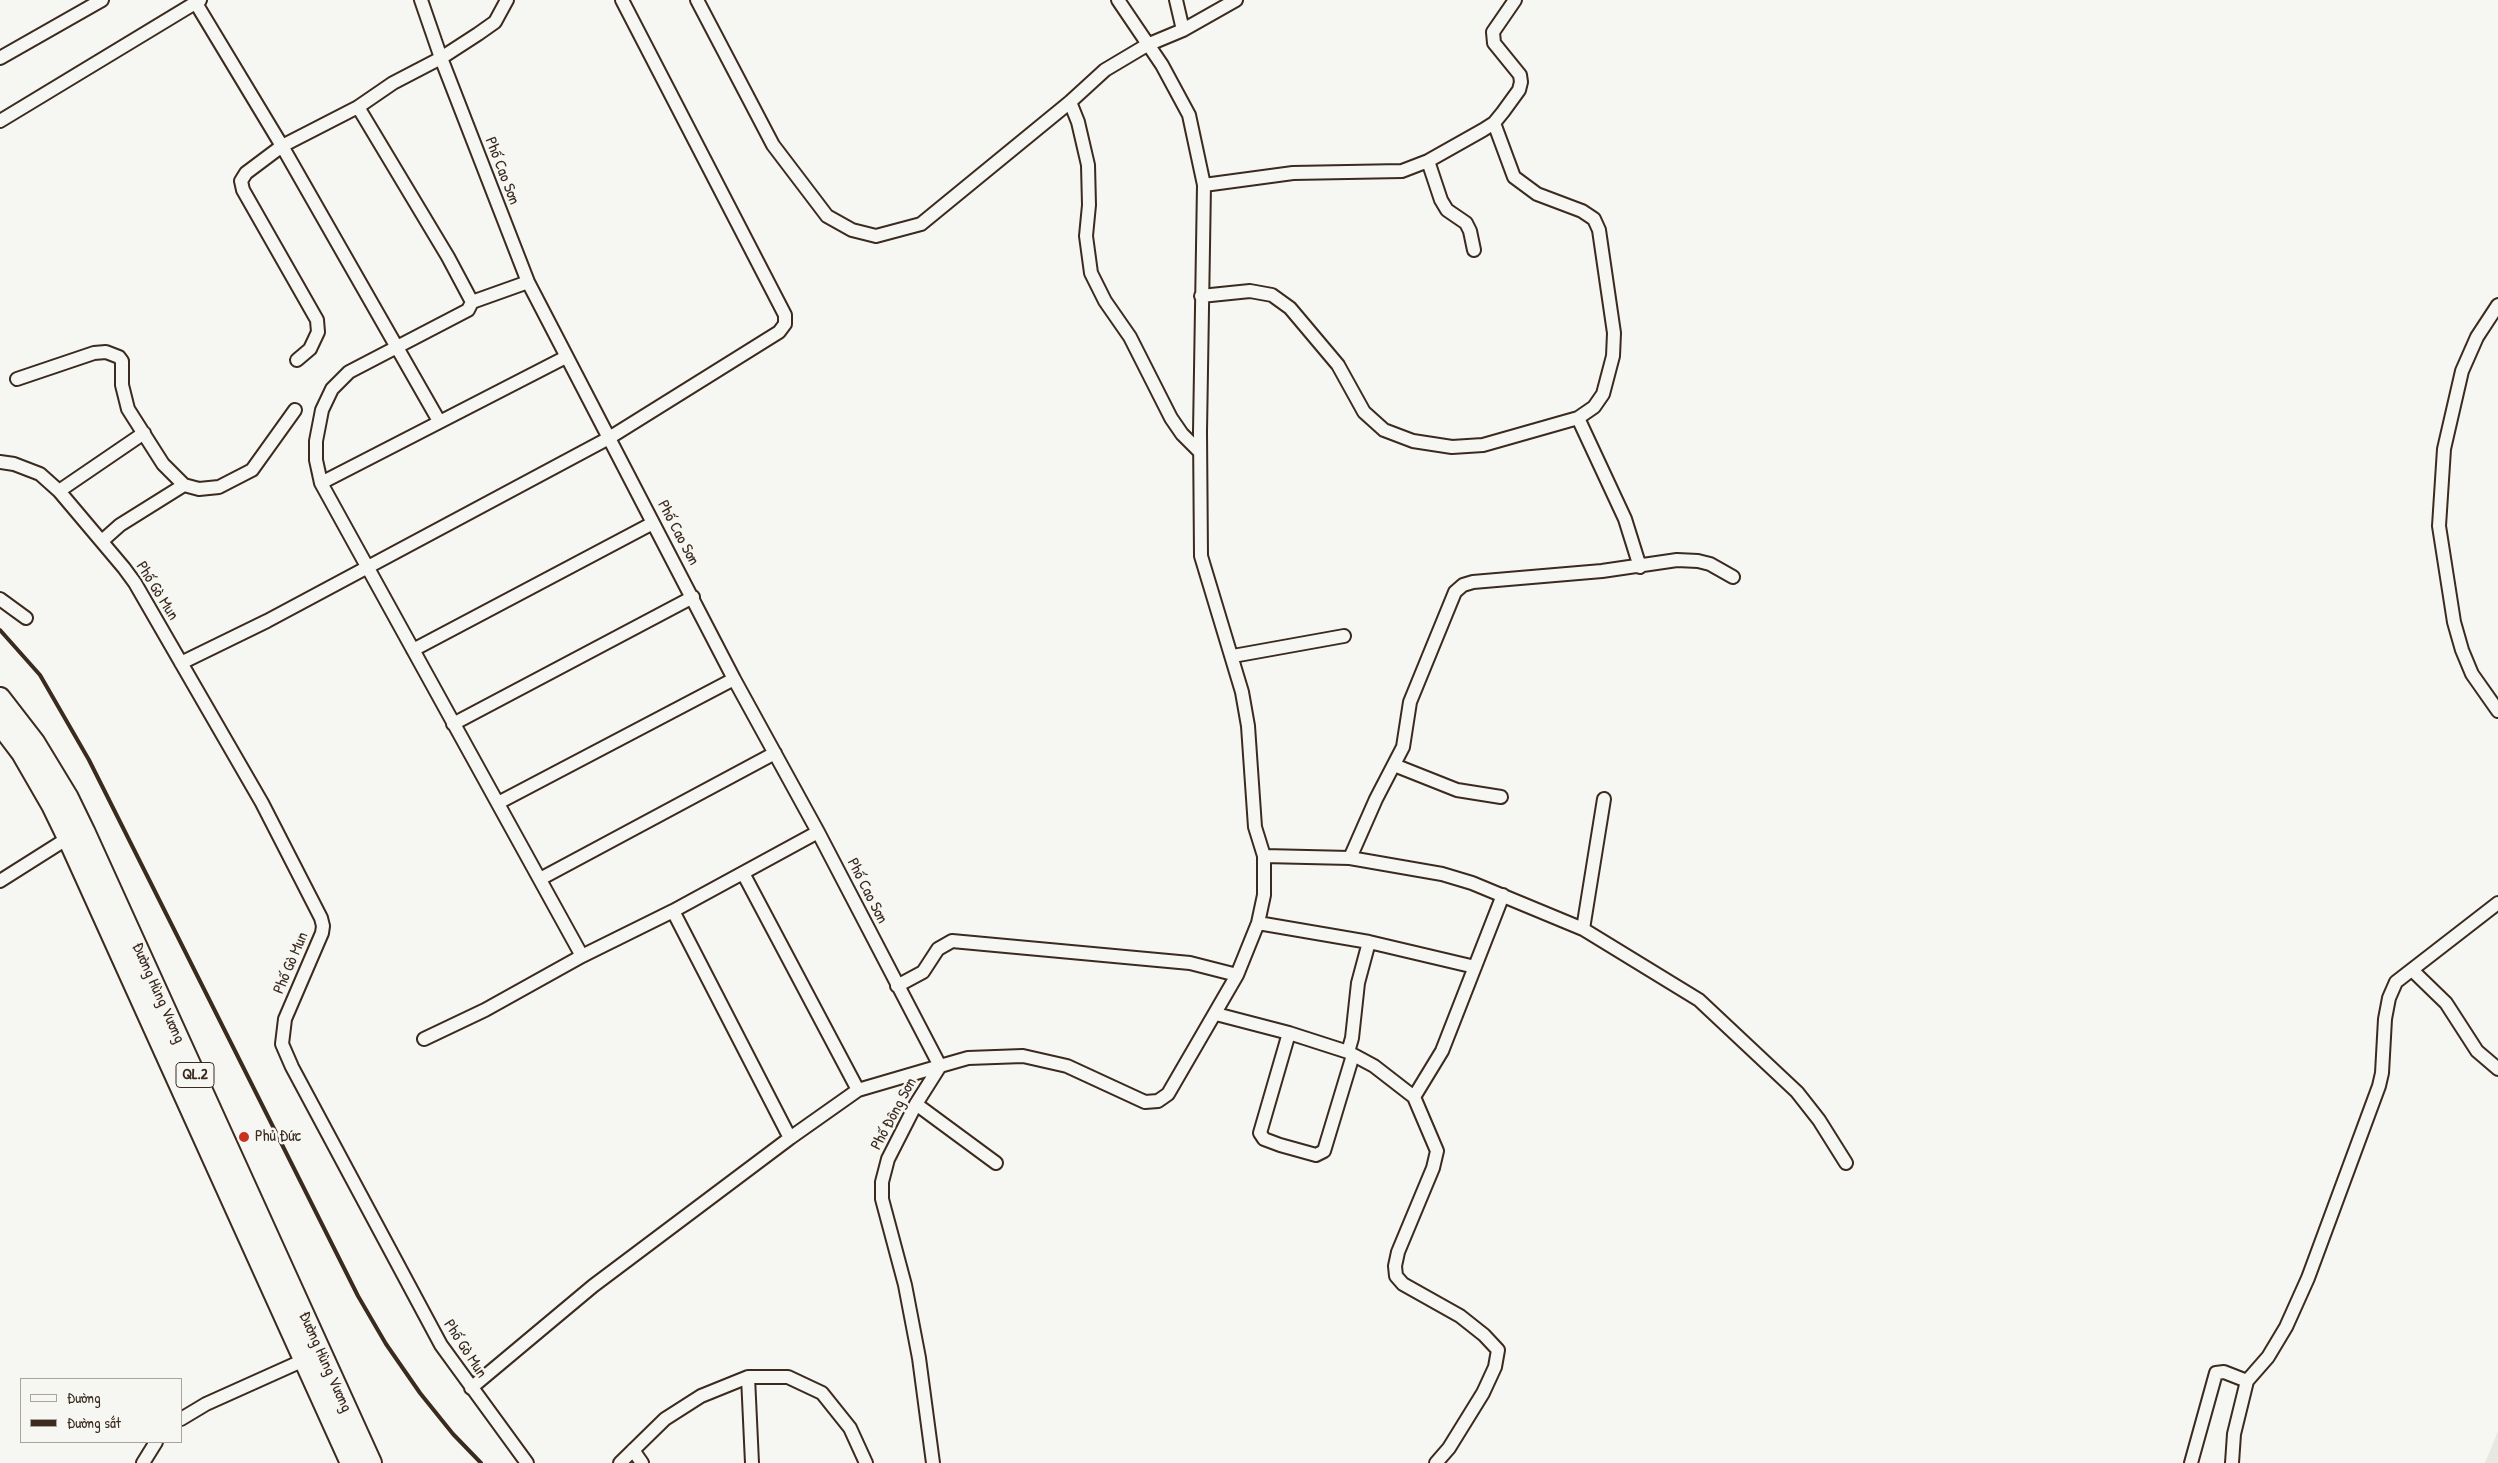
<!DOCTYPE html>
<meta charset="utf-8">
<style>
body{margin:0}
#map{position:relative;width:2498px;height:1463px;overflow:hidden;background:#f6f6f2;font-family:"Patrick Hand",sans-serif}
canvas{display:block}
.legend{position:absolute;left:20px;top:1378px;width:162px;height:65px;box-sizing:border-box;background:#f6f6f2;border:1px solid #aba49d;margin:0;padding:6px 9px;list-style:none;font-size:15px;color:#3b2a1e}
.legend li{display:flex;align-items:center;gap:10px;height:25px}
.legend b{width:25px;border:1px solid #aba49d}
</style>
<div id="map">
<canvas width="2498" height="1463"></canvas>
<ul class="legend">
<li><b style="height:6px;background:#f6f6f2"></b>Đường</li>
<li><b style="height:6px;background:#3b2a1e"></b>Đường sắt</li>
</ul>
</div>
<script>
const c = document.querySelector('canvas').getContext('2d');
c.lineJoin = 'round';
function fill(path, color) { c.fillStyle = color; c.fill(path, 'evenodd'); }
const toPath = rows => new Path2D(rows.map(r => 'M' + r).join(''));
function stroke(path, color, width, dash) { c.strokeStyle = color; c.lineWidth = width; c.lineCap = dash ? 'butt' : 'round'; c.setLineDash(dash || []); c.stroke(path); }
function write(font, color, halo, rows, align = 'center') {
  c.font = font + ' "Patrick Hand",sans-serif'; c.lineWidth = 5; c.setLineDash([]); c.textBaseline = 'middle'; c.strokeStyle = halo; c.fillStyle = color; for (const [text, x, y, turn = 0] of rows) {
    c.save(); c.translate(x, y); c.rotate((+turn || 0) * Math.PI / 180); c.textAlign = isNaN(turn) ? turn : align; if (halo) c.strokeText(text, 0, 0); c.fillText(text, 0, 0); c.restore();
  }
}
fill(toPath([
 [2498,1431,2498,1463,2485,1463]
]), '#e8e7e2');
const minor = toPath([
 [194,0,282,146,439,421],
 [421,0,441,58,528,282,734,679,818,832,940,1066,858,1090,790,1138,593,1286,471,1388],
 [697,0,773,145,827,216,852,230,876,236,921,224,1070,102,1105,70,1147,45,1183,30,1236,0],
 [1176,0,1183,30],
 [0,58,102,0],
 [1070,102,1078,122,1088,165,1089,205,1086,236,1091,273,1105,301,1130,337,1171,418,1182,434,1200,452],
 [358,107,448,257,472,302,468,310,349,372,332,389,322,410,316,441,316,460,321,483,582,956],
 [0,121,200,0],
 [1428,161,1441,200,1447,210,1466,223,1470,231,1474,250],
 [1204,185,1293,173,1402,171,1428,161,1483,130,1494,123,1503,112,1519,90,1521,82,1520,75,1494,43,1493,32,1515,0],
 [1201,296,1250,291,1272,295,1290,308,1338,365,1364,412,1384,430,1413,441,1452,447,1483,445,1578,418,1594,407,1603,394,1613,356,1614,333,1599,230,1594,219,1582,211,1537,194,1514,177,1494,123],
 [472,302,528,282],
 [2498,305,2477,337,2462,371,2444,449,2439,526,2454,622,2462,650,2472,674,2498,711],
 [297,360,310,349,318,332,317,320,243,190,241,181,246,173,282,146,358,107,393,83,441,58,478,34,495,22,507,0],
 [17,379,94,353,106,352,119,357,122,361,122,385,128,409,163,464,184,485],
 [1578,418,1625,519,1640,567],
 [0,462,14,464,40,474,59,491,124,568,135,583,262,803,321,918,323,926,322,933,285,1019,282,1044,292,1067,441,1345,527,1463],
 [321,483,566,357],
 [59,491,144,433],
 [102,541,120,525,184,485,199,489,219,487,252,470,295,410],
 [0,599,26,618],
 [413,650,653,523],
 [1233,656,1344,636],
 [181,663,267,621,609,438,779,332,785,324,785,315,622,0],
 [453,724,693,597],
 [1394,765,1457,790,1501,797],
 [498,803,734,679],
 [1264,856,1350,858,1442,874,1472,883,1583,929,1699,1000,1797,1092,1819,1120,1846,1163],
 [1350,858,1376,799,1403,747,1410,702,1455,592,1463,585,1473,582,1602,571,1677,560,1698,561,1710,564,1733,577],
 [743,873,858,1090],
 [540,879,775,753],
 [0,881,68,838],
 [673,911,790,1138],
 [1258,923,1369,942,1475,967],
 [1583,929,1604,799],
 [2412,970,2446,1003,2477,1051,2498,1069],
 [897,986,923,972,938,949,952,941,1190,963,1237,975],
 [1216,1014,1289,1033,1348,1052,1374,1066,1414,1097,1437,1151,1433,1168,1398,1252,1395,1266,1396,1276,1403,1284,1460,1316,1484,1335,1498,1350,1495,1367,1483,1393,1449,1448,1436,1463],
 [1289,1033,1260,1133,1264,1139,1280,1145,1316,1155,1324,1151,1353,1055],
 [424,1039,485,1010,582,956,673,911,818,832],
 [1348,1052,1352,1038,1358,983,1369,942],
 [1414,1097,1442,1051,1503,895],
 [916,1104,996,1163],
 [748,1377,752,1463],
 [181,1419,206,1404,304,1360],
 [633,1450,642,1463],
 [143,1463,156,1442],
 [620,1463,665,1419,701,1396,748,1377,788,1377,822,1393,850,1428,866,1463],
 [933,1463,919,1358,905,1285,882,1199,882,1182,888,1159,916,1104,940,1066,968,1058,1023,1056,1067,1066,1145,1102,1158,1101,1168,1094,1237,975,1258,923,1264,895,1264,856,1255,827,1248,726,1242,692,1201,556,1200,432,1204,185,1189,115,1162,65,1118,0],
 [2191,1463,2216,1373,2224,1372,2247,1381],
 [2232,1463,2234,1434,2247,1381,2268,1357,2286,1327,2308,1278,2379,1086,2382,1073,2385,1019,2389,998,2396,982,2498,903]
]);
const trunk = toPath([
 [0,698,34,742,68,798,84,831,371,1463],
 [0,724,22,753,52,805,68,838,351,1463]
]);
stroke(minor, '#3b2a1e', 16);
stroke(trunk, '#3b2a1e', 24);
stroke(minor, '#f6f6f2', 12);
stroke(trunk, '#f6f6f2', 20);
stroke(toPath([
 [0,630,40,675,89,760,358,1296,386,1344,420,1393,453,1434,481,1463]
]), '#3b2a1e', 4);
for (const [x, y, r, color] of [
 [244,1137,6,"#c8321e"]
]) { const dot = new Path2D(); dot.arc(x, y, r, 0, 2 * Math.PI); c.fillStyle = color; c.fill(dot); stroke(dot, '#f6f6f2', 2); }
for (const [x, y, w] of [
 [195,1075,38]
]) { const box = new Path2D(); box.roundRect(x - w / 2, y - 12.5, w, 25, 4); c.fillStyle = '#f6f6f2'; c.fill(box); stroke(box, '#3b2a1e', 1); }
write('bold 15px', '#3b2a1e', null, [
 ["QL.2",195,1075]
]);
write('16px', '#3b2a1e', '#f6f6f2', [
 ["Phố Cao Sơn",502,171,69],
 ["Phố Cao Sơn",678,533,62],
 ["Phố Gò Mun",157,591,58],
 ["Phố Cao Sơn",867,891,63],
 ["Phố Gò Mun",291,963,-67],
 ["Đường Hùng Vương",158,993,66],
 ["Phố Đông Sơn",894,1114,-62],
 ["Phố Gò Mun",465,1349,57],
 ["Đường Hùng Vương",325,1362,66]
]);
write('16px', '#3b2a1e', '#f6f6f2', [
 ["Phủ Đức",255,1137]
], 'left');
</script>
